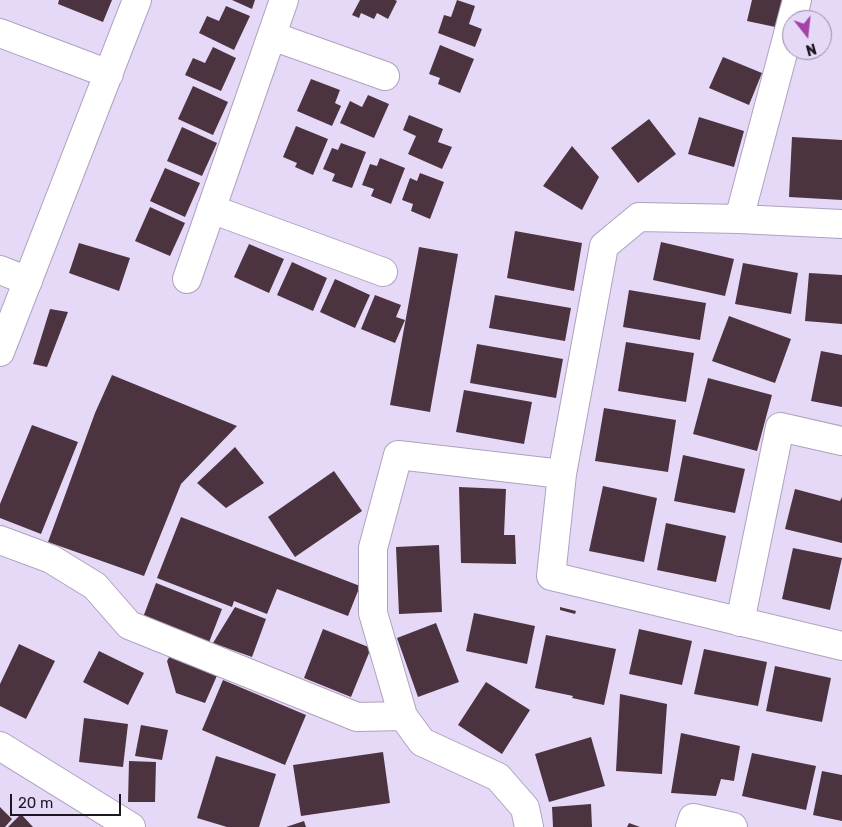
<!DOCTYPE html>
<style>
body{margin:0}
#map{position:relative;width:842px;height:827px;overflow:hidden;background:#e6d9f7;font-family:Rubik,sans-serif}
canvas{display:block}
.north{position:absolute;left:782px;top:10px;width:50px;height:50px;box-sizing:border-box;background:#e6d9f7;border:1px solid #958ca2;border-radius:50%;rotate:164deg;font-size:14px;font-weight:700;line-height:20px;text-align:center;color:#1c1822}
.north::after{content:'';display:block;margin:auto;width:18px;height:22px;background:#a342a8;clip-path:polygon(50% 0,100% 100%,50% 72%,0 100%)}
.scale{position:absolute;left:10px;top:794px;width:111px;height:22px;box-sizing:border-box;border:2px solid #1c1822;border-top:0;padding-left:6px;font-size:15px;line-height:18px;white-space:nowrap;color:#1c1822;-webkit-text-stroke:4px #e6d9f7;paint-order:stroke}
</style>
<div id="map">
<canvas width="842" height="827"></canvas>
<div class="north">N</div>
<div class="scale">20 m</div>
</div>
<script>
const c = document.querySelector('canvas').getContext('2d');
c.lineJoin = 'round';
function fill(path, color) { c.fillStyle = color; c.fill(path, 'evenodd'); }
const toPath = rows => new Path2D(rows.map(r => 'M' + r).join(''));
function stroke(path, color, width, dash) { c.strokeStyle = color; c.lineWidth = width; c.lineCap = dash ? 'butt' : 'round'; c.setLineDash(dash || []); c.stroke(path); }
fill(toPath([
 [59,0,112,0,103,22,58,4],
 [232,0,255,0,252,9],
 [360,0,395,0,397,1,388,19,377,13,374,19,361,13,359,18,352,15],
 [457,0,475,6,469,24,482,29,475,47,438,33,444,15,451,17],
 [752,0,787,0,780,28,747,21],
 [226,6,250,16,234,50,199,33,207,16,219,21],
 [440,45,474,59,460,93,438,84,440,78,429,74],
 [213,47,236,58,221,91,185,75,193,58,205,63],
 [723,57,762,73,749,105,709,88],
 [311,79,340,90,335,103,341,106,332,126,297,111],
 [193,86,228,102,213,135,178,119],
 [368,95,389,104,374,138,340,123,350,101,362,107],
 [409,115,443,129,438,142,452,147,442,169,408,154,416,136,403,130],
 [699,117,744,131,734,167,688,154],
 [649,119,676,154,638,183,611,148],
 [296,126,328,139,313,175,295,167,297,163,283,157],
 [182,127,217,143,202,176,167,161],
 [792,137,842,140,842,200,789,197],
 [341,143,366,152,352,188,332,181,335,174,323,169,332,148,338,150],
 [572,146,599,177,582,210,543,186],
 [380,158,405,168,391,204,371,196,374,189,362,185,370,164,377,166],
 [165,168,200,183,185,217,150,201],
 [420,173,444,182,430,219,411,211,413,204,402,200,410,178,417,181],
 [150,207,185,223,170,256,135,241],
 [515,231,582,243,574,291,507,278],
 [661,242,734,259,725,296,653,280],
 [79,243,130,258,119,291,69,273],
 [249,244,284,259,269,293,234,277],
 [419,247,458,254,430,412,390,405],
 [292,262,327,278,313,311,277,295],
 [743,263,798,273,791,314,735,304],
 [809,273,842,275,842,324,805,321],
 [335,279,370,295,355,328,320,312],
 [629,290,706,303,700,340,623,327],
 [375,295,401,305,396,317,405,320,395,343,361,329],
 [495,295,571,308,565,341,489,328],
 [50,309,68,312,47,367,33,364],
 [729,316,791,339,775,383,712,361],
 [626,342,694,353,686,402,618,391],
 [477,344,563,359,556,398,470,383],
 [821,351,842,355,842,407,811,401],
 [112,375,237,426,181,484,144,576,48,542,95,413],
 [708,378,772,395,757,451,693,434],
 [464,390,532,402,524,444,456,432],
 [604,408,676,420,668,472,595,461],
 [32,425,78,442,41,534,0,518,0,504],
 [235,447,264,483,226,508,197,483],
 [683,455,745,469,735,513,674,501],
 [334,471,362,511,295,557,268,517],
 [603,486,657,498,644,562,589,551],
 [459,487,506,489,504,535,515,535,516,564,461,563],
 [795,489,840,501,842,497,842,543,785,529],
 [181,517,360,586,348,616,277,589,267,614,234,601,232,607,157,578],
 [666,523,726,536,716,582,657,570],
 [439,545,442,612,399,614,396,547],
 [793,548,842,558,830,610,782,599],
 [156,583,222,609,208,645,142,620],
 [235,607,266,619,252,657,213,643],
 [560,607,576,611,575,614,560,610],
 [474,613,535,626,527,664,466,651],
 [436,623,459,682,418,697,397,638],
 [323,629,371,648,351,697,304,678],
 [639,629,692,641,682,685,629,674],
 [546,635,616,649,604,705,572,698,573,696,535,688],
 [19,644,55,661,26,719,0,706,0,684],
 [704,649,767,662,758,706,694,694],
 [99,651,144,673,128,705,83,682],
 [172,652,219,671,205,703,176,693,167,661],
 [775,666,831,678,822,722,766,711],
 [223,680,306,715,285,765,202,730],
 [486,682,530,710,502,754,458,725],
 [620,694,667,704,662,774,616,771],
 [84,718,128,724,123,767,79,762],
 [141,725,168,730,162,760,135,756],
 [681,733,740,746,734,781,721,779,716,796,671,793],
 [591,737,605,786,549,802,535,754],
 [383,752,390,803,301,816,293,765],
 [752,753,816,766,806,810,742,796],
 [216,756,276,774,259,827,227,827,197,818],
 [129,761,156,762,155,802,128,802],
 [822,771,842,775,842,821,813,815],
 [591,804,592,827,553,827,552,807],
 [0,807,12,819,5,827,0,827],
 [21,814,33,827,8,827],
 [304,821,306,827,286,827],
 [629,823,640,827,627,827]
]), '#4c3340');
const street = toPath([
 [272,36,385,76],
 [211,209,383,272],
 [739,219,797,0],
 [842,224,739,219,639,217,604,246,562,474,551,576,842,646],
 [0,270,28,281],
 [187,279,284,0],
 [0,540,51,559,95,586,129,625,357,717,403,716],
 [740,622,780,427,842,441],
 [0,746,131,827],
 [529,827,525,808,498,777,422,742,403,716,373,613,373,548,398,455,562,474],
 [690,827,693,818,733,827]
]);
const secondary = toPath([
 [0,33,109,74],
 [0,352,137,0]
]);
stroke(street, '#aea2bf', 30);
stroke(secondary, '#aea2bf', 30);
stroke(street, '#fff', 28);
stroke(secondary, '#fff', 28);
</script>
